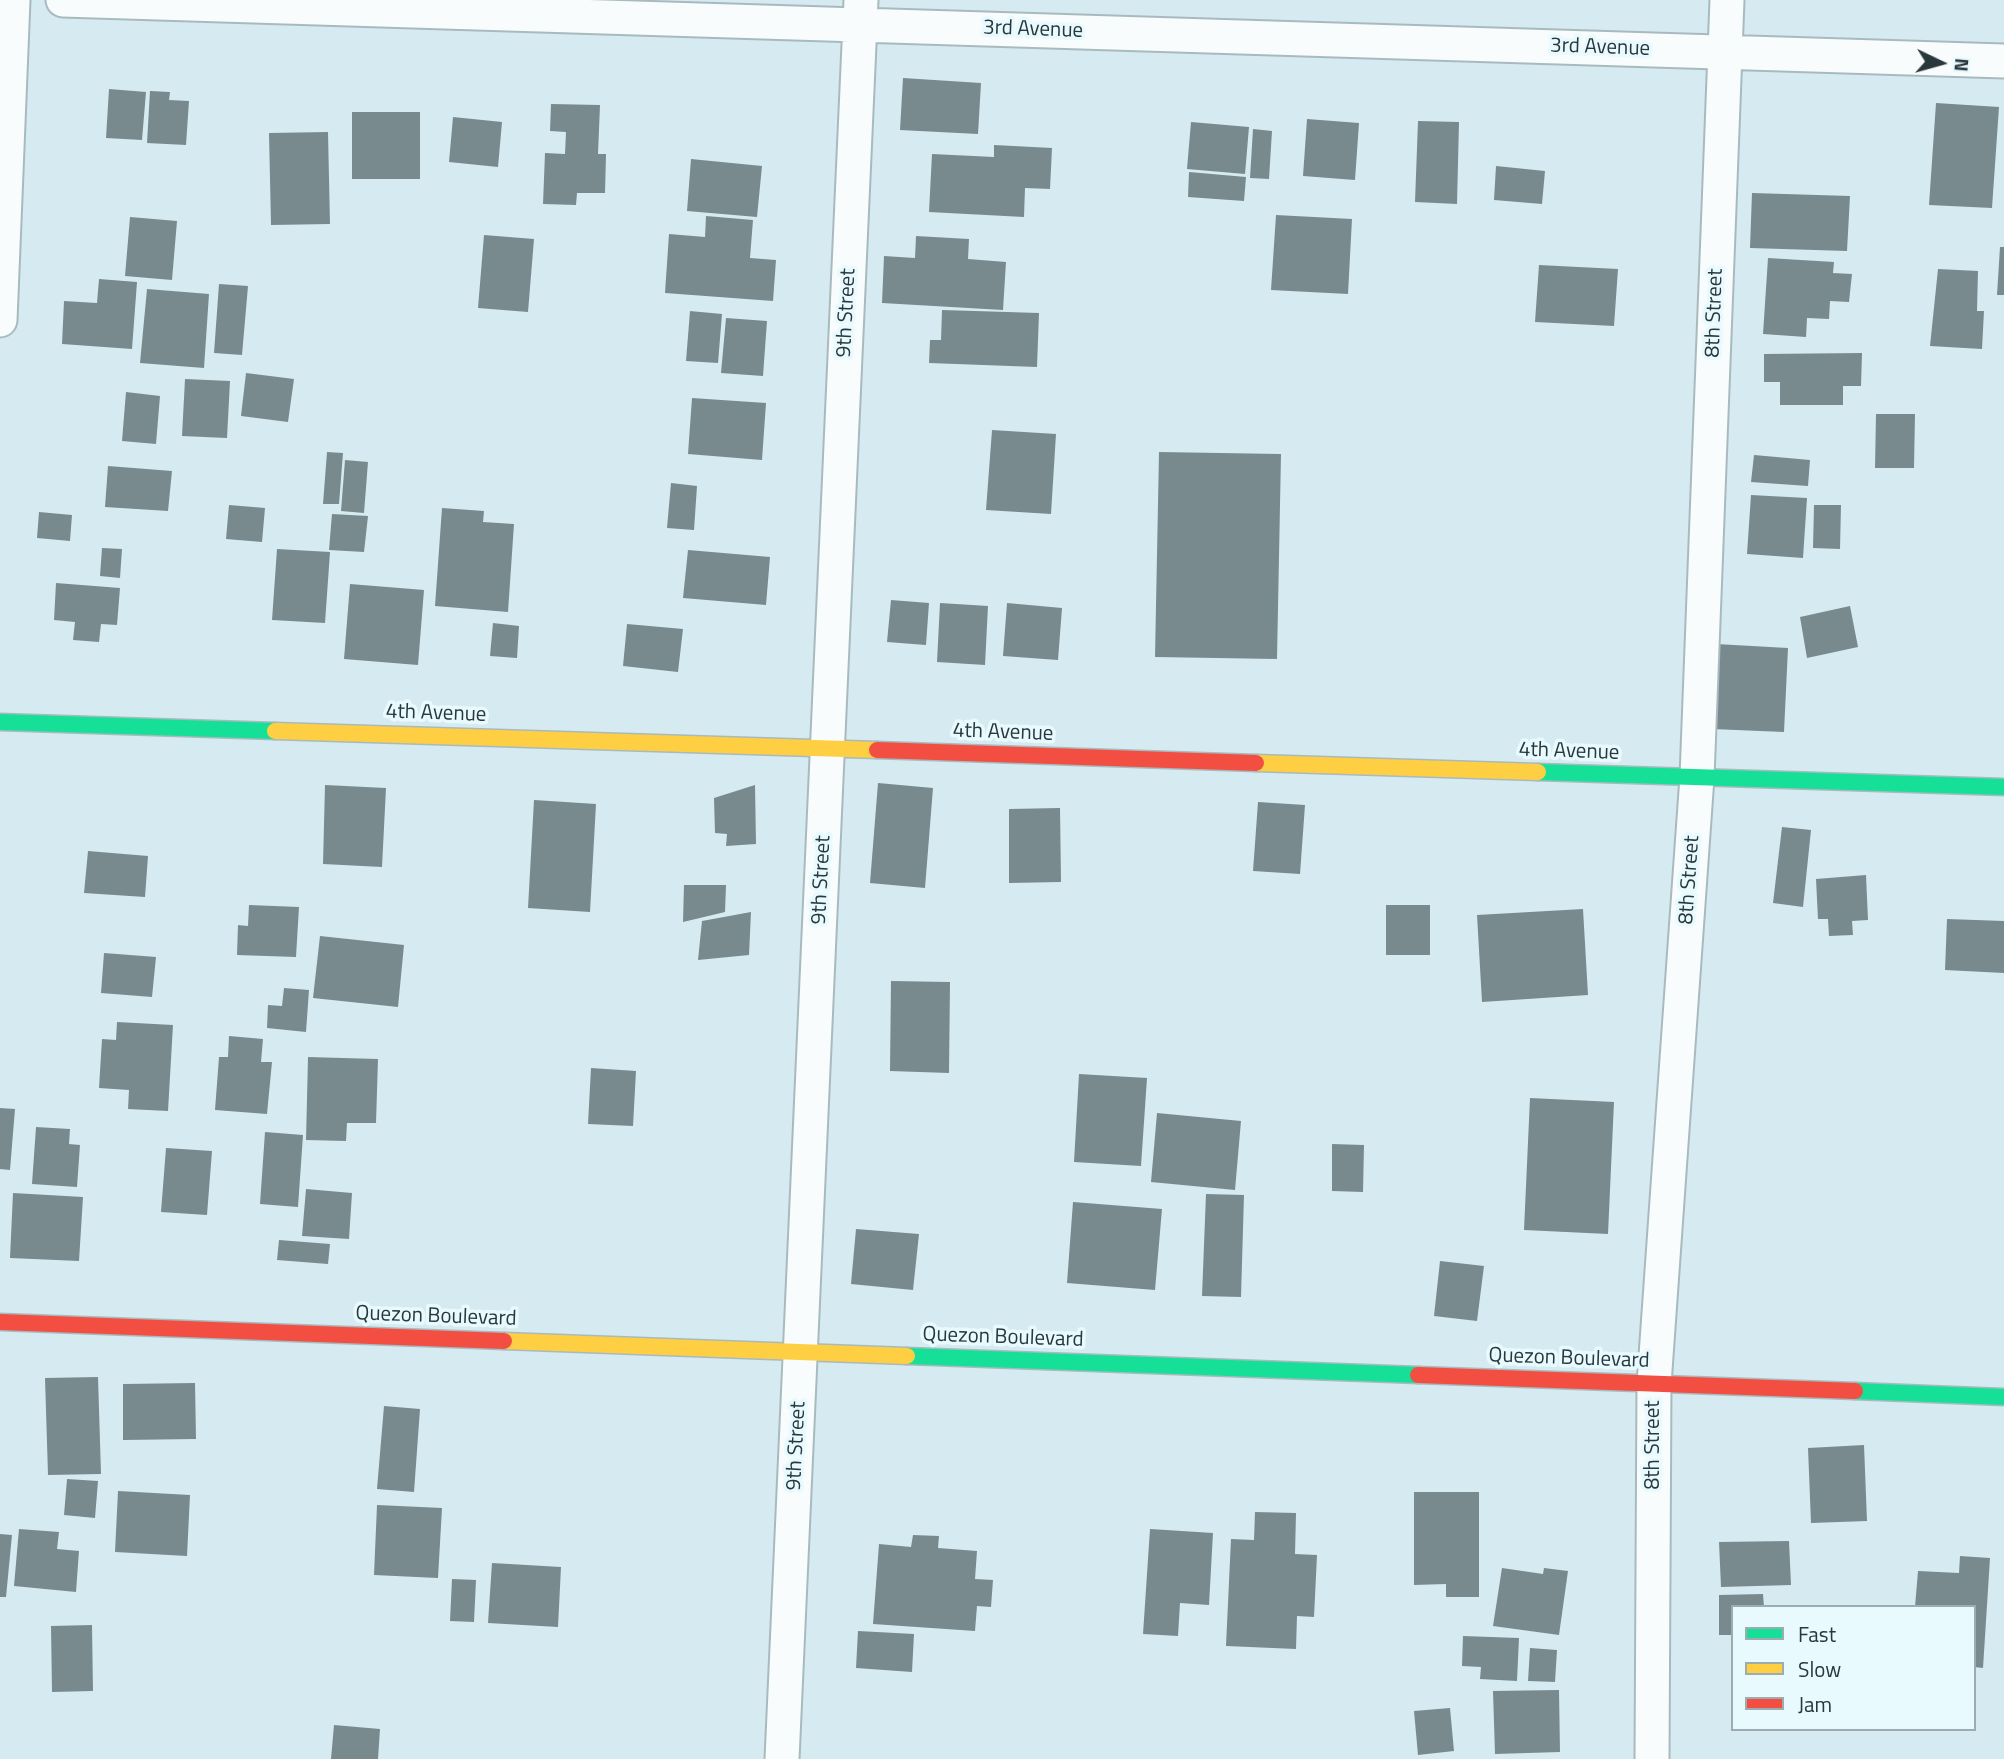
<!DOCTYPE html>
<style>
body{margin:0}
#map{position:relative;width:2004px;height:1759px;overflow:hidden;background:#d5ebf1;font-family:"Titillium Web",sans-serif}
canvas{display:block}
.legend{position:absolute;left:1731px;top:1605px;width:245px;height:126px;box-sizing:border-box;background:#e9faff;border:2px solid #9cacb1;margin:0;padding:9px 12px;list-style:none;font-size:21px;color:#28383d}
.legend li{display:flex;align-items:center;gap:14px;height:35px}
.legend b{width:35px;border:2px solid #9cacb1}
.north{position:absolute;left:1906px;top:28px;width:70px;height:70px;-webkit-text-stroke:5px #e9faff;paint-order:stroke;rotate:95deg;font-size:19px;font-weight:700;line-height:28px;text-align:center;color:#28383d}
.north::after{content:'';display:block;margin:auto;width:24px;height:32px;background:#28383d;clip-path:polygon(50% 0,100% 100%,50% 72%,0 100%)}
</style>
<div id="map">
<canvas width="2004" height="1759"></canvas>
<ul class="legend">
<li><b style="height:9px;background:#16e098"></b>Fast</li>
<li><b style="height:9px;background:#ffcf43"></b>Slow</li>
<li><b style="height:9px;background:#f24e42"></b>Jam</li>
</ul>
<div class="north">N</div>
</div>
<script>
const c = document.querySelector('canvas').getContext('2d');
c.lineJoin = 'round';
function fill(path, color) { c.fillStyle = color; c.fill(path, 'evenodd'); }
const toPath = rows => new Path2D(rows.map(r => 'M' + r).join(''));
function stroke(path, color, width, dash) { c.strokeStyle = color; c.lineWidth = width; c.lineCap = dash ? 'butt' : 'round'; c.setLineDash(dash || []); c.stroke(path); }
function write(font, color, halo, rows, align = 'center') {
  c.font = font + ' "Titillium Web",sans-serif'; c.lineWidth = 7; c.setLineDash([]); c.textBaseline = 'middle'; c.strokeStyle = halo; c.fillStyle = color; for (const [text, x, y, turn = 0] of rows) {
    c.save(); c.translate(x, y); c.rotate((+turn || 0) * Math.PI / 180); c.textAlign = isNaN(turn) ? turn : align; if (halo) c.strokeText(text, 0, 0); c.fillText(text, 0, 0); c.restore();
  }
}
fill(toPath([
 [903,78,981,83,978,134,900,130],
 [109,89,146,92,142,140,106,138],
 [150,91,170,92,169,100,189,101,186,145,147,143],
 [1936,103,1999,107,1992,208,1929,205],
 [551,104,600,105,598,154,606,154,605,193,577,193,576,205,543,204,545,153,565,154,566,132,550,131],
 [352,112,420,112,420,179,352,179],
 [453,117,502,122,498,167,449,162],
 [1307,119,1359,123,1355,180,1303,176],
 [1418,121,1459,122,1457,204,1415,202],
 [1191,122,1249,127,1245,174,1187,169],
 [1253,129,1272,131,1269,179,1250,178],
 [328,132,330,224,271,225,269,133],
 [994,145,1052,148,1050,189,1025,188,1024,217,929,212,932,154,994,157],
 [691,159,762,166,757,217,687,211],
 [1496,166,1545,171,1542,204,1494,200],
 [1189,172,1246,177,1244,201,1188,197],
 [1752,193,1850,196,1847,251,1750,248],
 [1276,215,1352,219,1348,294,1271,290],
 [706,216,753,220,750,258,776,260,773,301,665,293,669,234,705,237],
 [130,217,177,221,172,280,125,276],
 [484,235,534,239,528,312,478,308],
 [916,236,969,239,968,259,1006,262,1003,310,882,303,884,256,915,258],
 [2000,247,2004,247,2004,295,1997,295],
 [1768,258,1834,262,1833,273,1852,274,1849,302,1830,301,1829,319,1807,318,1806,337,1763,334],
 [1539,265,1618,269,1614,326,1535,322],
 [1938,269,1978,271,1977,311,1984,311,1982,349,1930,346],
 [99,279,137,282,132,349,62,344,64,301,97,303],
 [219,284,248,286,242,355,214,353],
 [147,289,209,294,204,368,140,363],
 [942,310,1039,313,1037,367,929,363,930,340,941,340],
 [690,311,722,314,718,363,686,361],
 [726,318,767,321,763,376,721,373],
 [1862,353,1861,386,1843,386,1843,405,1780,405,1780,382,1764,382,1764,354],
 [246,373,294,379,288,422,241,416],
 [185,379,230,381,227,438,182,436],
 [126,392,160,396,156,444,122,441],
 [692,398,766,403,762,460,688,454],
 [1876,414,1915,414,1914,468,1875,468],
 [992,430,1056,434,1051,514,986,510],
 [327,452,343,453,339,504,323,504],
 [1159,452,1281,454,1277,659,1155,657],
 [1754,455,1810,460,1808,486,1751,482],
 [345,460,368,462,364,513,341,511],
 [108,466,172,471,168,511,105,507],
 [671,483,697,486,694,530,667,528],
 [1751,495,1807,498,1803,558,1747,554],
 [229,505,265,508,262,542,226,539],
 [1814,505,1841,505,1840,549,1813,548],
 [442,508,484,511,483,522,514,524,508,612,435,606],
 [39,512,72,515,70,541,37,538],
 [332,514,368,516,364,552,329,550],
 [102,548,122,549,120,578,100,576],
 [277,549,330,552,325,623,272,620],
 [688,550,770,557,766,605,683,598],
 [56,583,120,588,117,625,101,624,99,642,73,640,75,622,54,620],
 [350,584,424,590,418,665,344,659],
 [891,600,929,603,926,645,887,642],
 [940,603,988,606,985,665,937,662],
 [1007,603,1062,608,1058,660,1003,656],
 [1850,606,1858,647,1807,658,1800,617],
 [493,623,519,626,517,658,490,656],
 [627,624,683,629,678,672,623,666],
 [1716,644,1788,648,1784,732,1712,729],
 [878,783,933,788,925,888,870,883],
 [325,785,386,788,382,867,323,864],
 [755,785,756,844,726,846,727,834,715,833,714,798],
 [534,800,596,804,590,912,528,908],
 [1258,802,1305,805,1300,874,1253,871],
 [1060,808,1061,882,1009,883,1009,809],
 [1782,827,1811,830,1803,907,1773,903],
 [88,851,148,856,145,897,84,893],
 [1866,875,1868,920,1852,921,1853,935,1829,936,1828,919,1818,919,1816,879],
 [684,885,726,885,725,912,683,922],
 [249,905,299,907,296,957,237,955,238,925,248,926],
 [1386,905,1430,905,1430,955,1386,955],
 [1583,909,1588,995,1482,1002,1477,915],
 [751,912,749,955,698,960,702,921],
 [1947,919,2004,921,2004,973,1945,970],
 [320,936,404,945,398,1007,313,998],
 [104,953,156,957,152,997,101,993],
 [891,981,950,982,949,1073,890,1071],
 [284,988,309,990,306,1032,267,1028,268,1005,282,1006],
 [117,1022,173,1025,168,1111,128,1109,129,1090,99,1088,102,1039,116,1040],
 [229,1036,263,1039,261,1062,272,1062,267,1114,215,1110,219,1057,228,1057],
 [308,1057,378,1059,376,1123,347,1123,346,1141,306,1140],
 [591,1068,636,1071,633,1126,588,1124],
 [1079,1074,1147,1078,1141,1166,1074,1162],
 [1530,1098,1614,1102,1608,1234,1524,1230],
 [0,1108,15,1109,10,1170,0,1169],
 [1157,1113,1241,1121,1235,1190,1151,1182],
 [36,1127,70,1129,69,1144,80,1145,77,1187,32,1184],
 [265,1132,303,1135,298,1207,260,1204],
 [1332,1144,1364,1145,1363,1192,1332,1191],
 [166,1148,212,1151,207,1215,161,1212],
 [306,1189,352,1193,349,1239,302,1236],
 [13,1193,83,1197,79,1261,10,1258],
 [1206,1194,1244,1195,1241,1297,1202,1296],
 [1073,1202,1162,1209,1155,1290,1067,1283],
 [856,1229,919,1234,913,1290,851,1284],
 [279,1240,330,1244,328,1264,277,1260],
 [1440,1261,1484,1266,1477,1321,1434,1316],
 [98,1377,101,1474,48,1475,45,1378],
 [195,1383,196,1439,123,1440,123,1384],
 [384,1406,420,1409,414,1492,377,1489],
 [1864,1445,1867,1521,1811,1523,1808,1448],
 [67,1479,98,1481,95,1518,64,1515],
 [118,1491,190,1495,187,1556,115,1552],
 [1414,1492,1479,1492,1479,1597,1446,1597,1446,1584,1414,1585],
 [377,1505,442,1508,438,1578,374,1575],
 [1255,1512,1296,1513,1295,1554,1317,1555,1314,1617,1297,1616,1296,1649,1226,1646,1231,1539,1254,1540],
 [19,1529,59,1532,57,1549,79,1551,76,1592,14,1586],
 [1150,1529,1213,1533,1209,1605,1180,1603,1178,1636,1143,1634],
 [0,1534,12,1535,6,1597,0,1597],
 [913,1535,939,1536,938,1548,977,1551,975,1579,993,1580,991,1607,977,1606,975,1631,873,1624,879,1544,911,1547],
 [1789,1541,1791,1585,1721,1587,1719,1542],
 [1960,1556,1990,1558,1983,1668,1974,1667,1974,1607,1915,1607,1918,1571,1959,1573],
 [492,1563,561,1567,558,1627,488,1623],
 [1502,1568,1543,1574,1544,1568,1568,1571,1559,1635,1493,1626],
 [452,1579,476,1580,474,1622,450,1621],
 [1763,1594,1764,1607,1733,1607,1733,1635,1719,1635,1719,1595],
 [92,1625,93,1691,52,1692,51,1626],
 [858,1631,914,1634,912,1672,856,1668],
 [1463,1636,1519,1638,1517,1681,1480,1679,1481,1667,1462,1666],
 [1530,1648,1557,1650,1555,1682,1528,1681],
 [1559,1690,1560,1752,1495,1754,1493,1691],
 [1450,1708,1454,1751,1418,1755,1414,1711],
 [334,1725,380,1729,378,1759,331,1759]
]), '#798a8e');
const street = toPath([
 [63,0,2004,61],
 [0,320,13,0],
 [782,1759,861,0],
 [1652,1759,1654,1384,1697,777,1727,0]
]);
const fast = toPath([
 [0,722,275,731],
 [1538,772,2004,787],
 [907,1356,1418,1375],
 [1855,1391,2004,1397]
]);
const slow = toPath([
 [275,731,877,750],
 [1256,763,1538,772],
 [504,1341,907,1356]
]);
const jam = toPath([
 [877,750,1256,763],
 [0,1322,504,1341],
 [1418,1375,1855,1391]
]);
stroke(street, '#a8babe', 37);
stroke(fast, '#a8babe', 19);
stroke(slow, '#a8babe', 19);
stroke(jam, '#a8babe', 19);
stroke(street, '#f9fcfd', 33);
stroke(fast, '#16e098', 16);
stroke(slow, '#ffcf43', 16);
stroke(jam, '#f24e42', 16);
write('21px', '#28383d', '#e9faff', [
 ["3rd Avenue",1033,30,2],
 ["3rd Avenue",1600,48,2],
 ["9th Street",847,313,-87],
 ["8th Street",1715,313,-88],
 ["4th Avenue",436,714,2],
 ["4th Avenue",1003,733,2],
 ["4th Avenue",1569,752,2],
 ["9th Street",822,880,-87],
 ["8th Street",1690,880,-86],
 ["Quezon Boulevard",436,1317,2],
 ["Quezon Boulevard",1003,1338,2],
 ["Quezon Boulevard",1569,1359,2],
 ["8th Street",1654,1445,-90],
 ["9th Street",797,1446,-87]
]);
</script>
